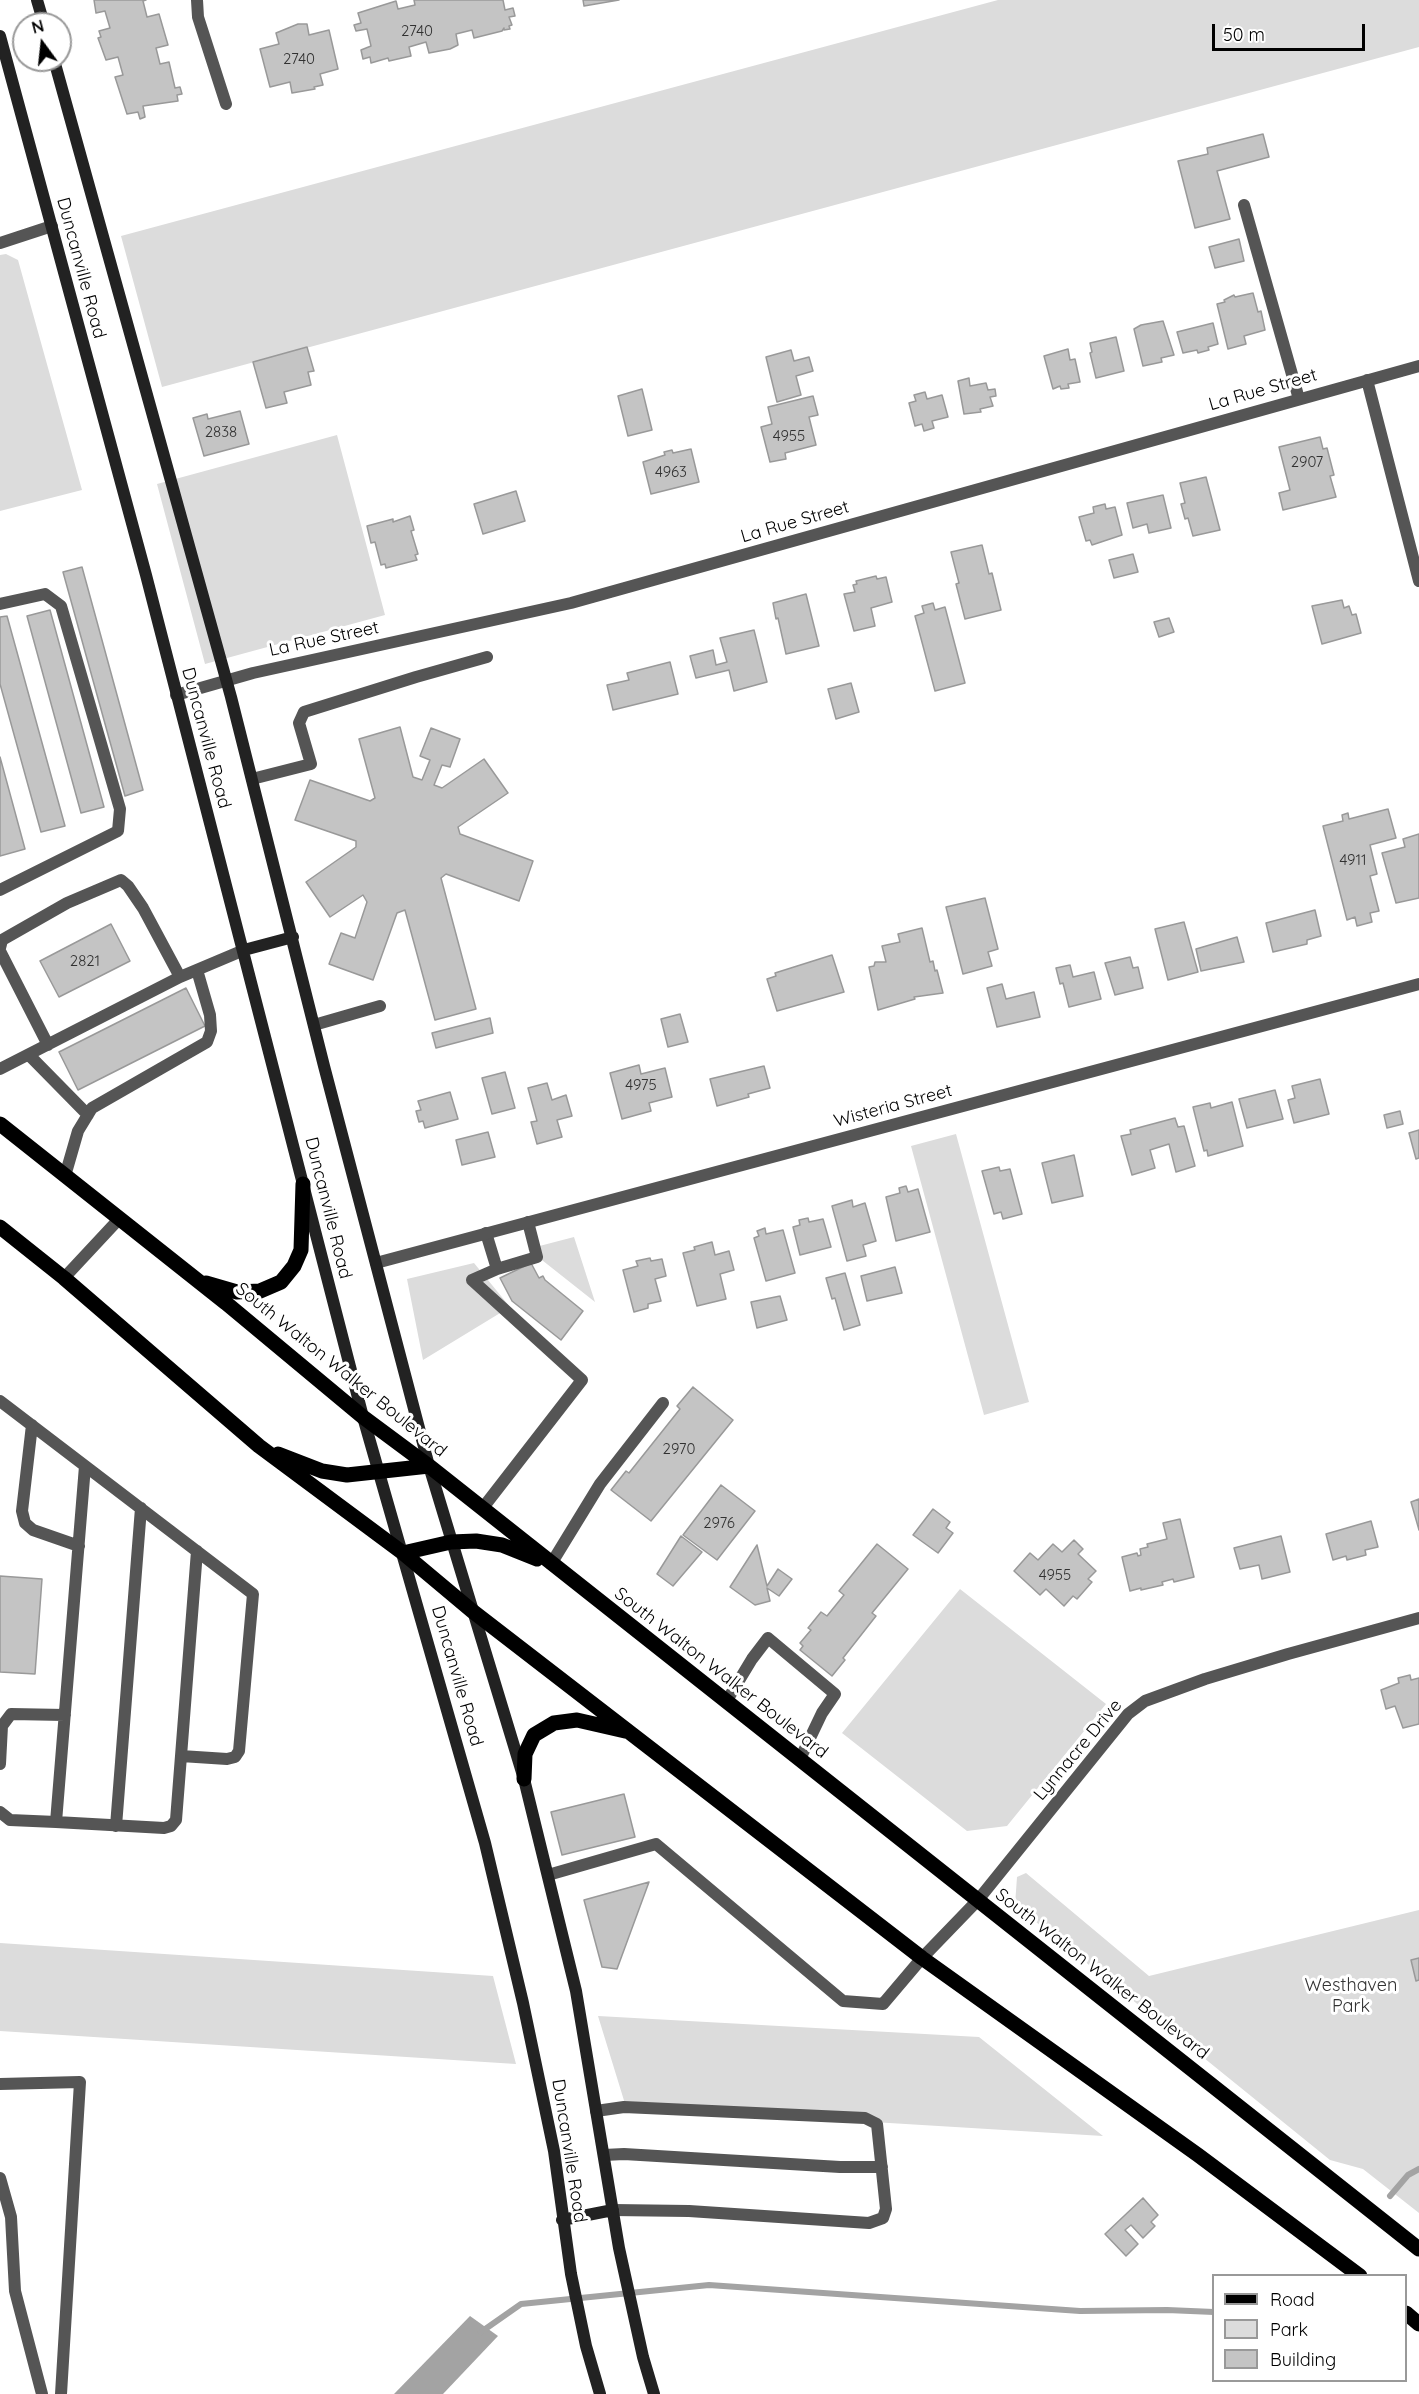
<!DOCTYPE html>
<style>
body{margin:0}
#map{position:relative;width:1419px;height:2394px;overflow:hidden;background:#fff;font-family:Quicksand,sans-serif}
canvas{display:block}
.legend{position:absolute;left:1212px;top:2274px;width:195px;height:108px;box-sizing:border-box;background:#fff;border:2px solid #999;margin:0;padding:8px 10px;list-style:none;font-size:18px;color:#000}
.legend li{display:flex;align-items:center;gap:12px;height:30px}
.legend b{width:30px;border:2px solid #999}
.north{position:absolute;left:12px;top:12px;width:60px;height:60px;box-sizing:border-box;background:#fff;border:2px solid #999;border-radius:50%;rotate:345deg;font-size:16px;font-weight:700;line-height:24px;text-align:center;color:#000}
.north::after{content:'';display:block;margin:auto;width:21px;height:27px;background:#000;clip-path:polygon(50% 0,100% 100%,50% 72%,0 100%)}
.scale{position:absolute;left:1212px;top:24px;width:153px;height:27px;box-sizing:border-box;border:3px solid #000;border-top:0;padding-left:8px;font-size:18px;line-height:21px;white-space:nowrap;color:#000;-webkit-text-stroke:4px #fff;paint-order:stroke}
</style>
<div id="map">
<canvas width="1419" height="2394"></canvas>
<ul class="legend">
<li><b style="height:8px;background:#000"></b>Road</li>
<li><b style="height:16px;background:#dcdcdc"></b>Park</li>
<li><b style="height:16px;background:#c4c4c4"></b>Building</li>
</ul>
<div class="north">N</div>
<div class="scale">50 m</div>
</div>
<script>
const c = document.querySelector('canvas').getContext('2d');
c.lineJoin = 'round';
function fill(path, color) { c.fillStyle = color; c.fill(path, 'evenodd'); }
const toPath = rows => new Path2D(rows.map(r => 'M' + r).join(''));
function stroke(path, color, width, dash) { c.strokeStyle = color; c.lineWidth = width; c.lineCap = dash ? 'butt' : 'round'; c.setLineDash(dash || []); c.stroke(path); }
function write(font, color, halo, rows, align = 'center') {
  c.font = font + ' Quicksand,sans-serif'; c.lineWidth = 6; c.setLineDash([]); c.textBaseline = 'middle'; c.strokeStyle = halo; c.fillStyle = color; for (const [text, x, y, turn = 0] of rows) {
    c.save(); c.translate(x, y); c.rotate((+turn || 0) * Math.PI / 180); c.textAlign = isNaN(turn) ? turn : align; if (halo) c.strokeText(text, 0, 0); c.fillText(text, 0, 0); c.restore();
  }
}
fill(toPath([
 [998,0,1419,0,1419,47,162,387,121,236],
 [6,254,18,260,82,490,0,511,0,255],
 [337,435,385,615,205,664,157,484],
 [956,1134,1029,1402,984,1415,911,1146],
 [574,1237,595,1302,528,1249],
 [474,1263,510,1307,423,1360,407,1279],
 [960,1589,1106,1704,1007,1826,967,1831,842,1733],
 [1026,1873,1149,1976,1419,1910,1419,2213,1363,2169,1330,2160,1015,1905,1017,1877],
 [0,1943,493,1976,516,2064,0,2031],
 [598,2016,979,2037,1103,2136,626,2107]
]), '#dcdcdc');
fill(toPath([
 [470,2316,498,2336,443,2394,394,2394]
]), '#a3a3a3');
stroke(toPath([
 [1390,2196,1408,2175,1419,2169],
 [481,2332,521,2304,709,2285,1080,2311,1167,2310,1214,2312]
]), '#a3a3a3', 6);
const building = toPath([
 [94,0,146,0,143,1,147,17,159,14,168,45,156,48,160,64,169,62,175,88,180,87,182,94,177,95,178,101,143,106,145,117,140,119,138,112,127,114,115,77,123,75,118,57,106,60,98,38,101,37,99,31,110,28,105,11,96,13,94,0],
 [414,0,503,0,505,10,513,8,515,16,509,17,512,25,509,26,510,29,504,30,504,28,502,31,474,38,472,30,456,34,458,45,450,49,429,53,426,42,409,47,411,56,389,61,388,58,371,63,370,57,363,59,361,50,371,46,367,29,356,31,354,25,361,23,358,13,396,1,398,9,415,5,414,0],
 [583,0,619,0,584,6,583,0],
 [298,24,307,24,309,35,329,30,338,69,320,74,323,85,314,87,315,89,292,93,290,82,270,87,260,49,279,44,276,33,298,24],
 [1263,134,1269,157,1217,171,1230,219,1195,228,1178,161,1208,154,1207,148,1263,134],
 [1239,239,1244,261,1215,268,1209,247,1239,239],
 [1253,293,1258,312,1261,311,1265,330,1244,336,1246,344,1228,349,1217,304,1225,302,1224,300,1234,295,1235,297,1253,293],
 [1163,321,1174,355,1161,358,1162,362,1143,366,1134,329,1141,325,1163,321],
 [1213,323,1218,344,1208,347,1209,350,1198,353,1197,350,1183,353,1177,332,1213,323],
 [1116,337,1124,371,1096,378,1090,353,1092,352,1090,343,1116,337],
 [307,347,314,371,308,372,311,385,284,392,287,403,266,408,253,362,307,347],
 [1068,349,1070,360,1075,359,1080,382,1068,384,1069,388,1061,389,1060,386,1053,389,1044,356,1068,349],
 [791,350,794,361,809,357,813,371,796,376,801,395,777,402,766,357,791,350],
 [969,378,970,386,986,383,988,390,995,389,996,396,990,397,993,406,980,409,981,412,964,414,958,381,969,378],
 [642,389,652,430,628,436,618,396,642,389],
 [925,392,927,399,942,395,948,417,932,421,934,428,924,431,922,424,915,426,909,403,916,401,914,395,925,392],
 [813,396,818,415,809,417,816,445,785,453,786,459,770,462,761,427,772,424,768,407,813,396],
 [240,411,249,444,204,456,193,418,207,414,208,419,240,411],
 [1320,437,1323,449,1327,448,1334,475,1330,476,1336,497,1283,510,1279,493,1290,490,1279,447,1320,437],
 [691,449,699,482,651,494,643,462,665,455,664,452,672,450,673,453,691,449],
 [1206,477,1220,530,1193,536,1188,518,1185,519,1181,504,1185,503,1180,483,1206,477],
 [516,491,525,521,483,534,474,504,516,491],
 [1163,495,1171,528,1149,533,1147,524,1133,528,1127,503,1163,495],
 [1105,504,1106,509,1115,507,1122,535,1092,545,1090,540,1086,541,1079,517,1094,513,1093,507,1105,504],
 [410,516,414,530,411,531,418,554,415,555,417,560,386,568,385,564,381,565,375,542,371,543,367,526,393,519,393,522,410,516],
 [982,545,989,574,992,573,1001,610,965,619,956,584,959,583,951,552,982,545],
 [1133,554,1138,572,1114,578,1109,560,1133,554],
 [82,567,143,790,125,796,63,572,82,567],
 [876,576,877,579,886,577,892,602,871,608,875,626,854,631,844,594,855,592,853,585,857,584,856,581,876,576],
 [806,594,819,646,786,654,778,618,776,619,773,603,806,594],
 [1342,600,1344,608,1349,606,1352,615,1356,614,1361,633,1322,644,1312,606,1342,600],
 [933,603,935,610,945,607,965,683,935,691,915,616,924,613,922,606,933,603],
 [50,610,104,807,81,813,27,616,50,610],
 [7,616,65,826,41,832,0,684,0,617,7,616],
 [1169,618,1174,632,1159,637,1154,622,1169,618],
 [754,630,767,682,734,691,729,670,696,678,690,656,713,650,716,665,727,662,720,638,754,630],
 [670,662,678,694,613,710,607,685,629,680,627,673,670,662],
 [851,683,859,712,836,719,828,689,851,683],
 [400,727,413,777,422,780,430,760,420,756,431,728,460,739,450,767,442,765,434,785,442,788,484,759,508,793,458,827,460,834,533,861,519,901,446,874,441,878,476,1009,435,1020,405,910,397,913,373,980,329,964,341,933,355,938,367,902,363,895,330,917,306,882,356,847,356,841,295,820,310,780,370,801,375,798,359,739,400,727],
 [0,757,25,849,0,856,0,757],
 [1388,809,1396,838,1370,845,1377,874,1370,876,1379,911,1370,913,1372,922,1357,926,1355,917,1347,920,1323,826,1343,821,1342,815,1348,813,1349,819,1388,809],
 [1419,834,1419,898,1396,903,1382,853,1405,847,1403,839,1419,834],
 [985,898,998,949,988,952,992,966,963,974,946,907,985,898],
 [1315,910,1321,936,1307,940,1307,944,1273,952,1266,923,1315,910],
 [1184,922,1198,972,1168,980,1155,929,1184,922],
 [111,924,130,961,59,997,40,961,111,924],
 [922,928,930,962,933,961,935,971,937,970,943,993,914,997,915,999,878,1010,869,967,874,966,875,962,886,962,882,946,900,942,898,934,922,928],
 [1237,937,1244,962,1201,971,1196,949,1237,937],
 [832,955,844,992,777,1011,767,979,776,976,775,973,832,955],
 [1130,957,1133,968,1138,967,1143,988,1115,995,1105,963,1130,957],
 [1070,965,1073,977,1094,972,1101,999,1069,1007,1063,983,1060,984,1056,968,1070,965],
 [1002,984,1006,999,1034,992,1040,1017,997,1027,987,988,1002,984],
 [186,988,205,1026,78,1090,59,1052,186,988],
 [680,1014,688,1042,668,1047,661,1019,680,1014],
 [490,1018,493,1033,436,1048,432,1033,490,1018],
 [639,1065,641,1074,665,1068,672,1097,649,1103,651,1111,622,1119,610,1073,639,1065],
 [764,1066,770,1088,748,1094,749,1097,717,1106,710,1079,764,1066],
 [505,1072,515,1108,492,1114,482,1078,505,1072],
 [1320,1079,1329,1114,1294,1123,1288,1100,1295,1098,1292,1086,1320,1079],
 [547,1083,552,1100,566,1095,572,1116,557,1120,562,1137,537,1144,531,1122,537,1121,528,1088,547,1083],
 [1275,1090,1283,1119,1247,1128,1239,1099,1275,1090],
 [450,1092,458,1119,425,1128,423,1121,419,1122,416,1111,421,1110,418,1101,450,1092],
 [1232,1102,1243,1146,1208,1156,1207,1150,1204,1151,1193,1107,1210,1103,1211,1108,1232,1102],
 [1400,1111,1403,1124,1387,1128,1384,1115,1400,1111],
 [1175,1118,1178,1127,1184,1126,1195,1166,1176,1172,1169,1144,1150,1150,1155,1168,1132,1175,1121,1136,1131,1134,1130,1130,1175,1118],
 [1419,1130,1419,1158,1416,1159,1409,1133,1419,1130],
 [488,1132,495,1157,462,1165,456,1140,488,1132],
 [1074,1155,1083,1196,1052,1203,1042,1163,1074,1155],
 [999,1167,1000,1171,1010,1169,1022,1214,1003,1219,1001,1212,994,1214,982,1171,999,1167],
 [906,1186,908,1192,918,1189,930,1232,896,1241,886,1197,900,1193,899,1188,906,1186],
 [852,1200,853,1207,865,1203,876,1241,863,1245,866,1256,847,1261,832,1206,852,1200],
 [808,1218,809,1222,823,1219,831,1247,800,1255,793,1227,800,1225,799,1220,808,1218],
 [765,1228,766,1234,783,1230,795,1273,766,1281,754,1238,759,1236,757,1231,765,1228],
 [712,1242,715,1255,729,1251,734,1270,720,1274,726,1299,697,1306,683,1253,695,1250,694,1247,712,1242],
 [650,1258,651,1261,662,1259,666,1276,655,1279,661,1301,648,1304,648,1308,634,1312,623,1270,638,1266,636,1261,650,1258],
 [531,1263,539,1278,543,1276,545,1280,583,1311,561,1340,512,1301,500,1278,531,1263],
 [895,1267,902,1293,867,1301,861,1276,895,1267],
 [845,1273,860,1325,844,1330,835,1298,832,1299,826,1278,845,1273],
 [780,1296,787,1320,757,1328,751,1302,780,1296],
 [693,1387,733,1420,651,1521,611,1490,626,1471,629,1473,680,1409,677,1406,693,1387],
 [721,1485,755,1511,717,1560,683,1535,721,1485],
 [1419,1499,1419,1530,1411,1502,1419,1499],
 [933,1509,950,1522,946,1528,953,1533,938,1553,913,1535,933,1509],
 [1180,1519,1194,1577,1174,1582,1173,1579,1162,1582,1163,1585,1141,1590,1141,1588,1130,1591,1122,1557,1137,1553,1138,1556,1141,1555,1140,1549,1148,1547,1147,1544,1167,1539,1163,1523,1180,1519],
 [1371,1521,1378,1547,1365,1550,1366,1555,1347,1560,1346,1556,1333,1560,1326,1534,1371,1521],
 [681,1536,702,1552,673,1586,657,1574,681,1536],
 [1281,1536,1290,1572,1262,1579,1259,1565,1240,1569,1234,1548,1281,1536],
 [1074,1540,1083,1549,1078,1554,1096,1571,1088,1579,1092,1582,1077,1599,1073,1596,1064,1606,1046,1589,1040,1595,1014,1571,1030,1553,1038,1560,1053,1544,1062,1552,1074,1540],
 [877,1544,908,1569,872,1613,876,1616,843,1658,845,1660,832,1676,800,1650,803,1646,800,1643,811,1630,808,1628,821,1612,827,1616,844,1595,839,1591,877,1544],
 [757,1545,767,1586,778,1569,792,1579,779,1596,767,1588,770,1601,755,1605,730,1587,757,1545],
 [0,1576,42,1579,35,1674,0,1672,0,1576],
 [1410,1675,1411,1680,1419,1678,1419,1724,1403,1728,1395,1706,1386,1709,1381,1690,1399,1683,1398,1678,1410,1675],
 [624,1794,635,1837,562,1855,551,1812,624,1794],
 [649,1882,617,1969,602,1967,584,1900,649,1882],
 [1419,1958,1419,1980,1416,1981,1411,1960,1419,1958],
 [1143,2198,1158,2215,1151,2222,1155,2226,1143,2238,1131,2225,1125,2230,1138,2244,1126,2256,1105,2234,1143,2198]
]);
fill(building, '#c4c4c4');
stroke(building, '#999', 1.5);
stroke(toPath([
 [197,0,198,17,226,104],
 [1244,205,1299,399],
 [0,604,45,594,61,606,120,809,118,831,0,890],
 [252,779,311,764,299,723,304,712,416,677,487,657],
 [0,948,2,940,67,903,121,880,128,886,143,908,180,977],
 [0,951,48,1045],
 [314,1025,380,1006],
 [29,1055,88,1115],
 [0,1069,180,977,244,950],
 [65,1176,78,1131,92,1108,207,1042,211,1031,210,1015,197,970],
 [497,1269,537,1257,528,1222],
 [64,1278,119,1219],
 [0,1401,253,1594,239,1751,235,1757,227,1759,181,1756,176,1820,171,1826,164,1828,56,1822,85,1466],
 [32,1425,22,1511,25,1523,33,1530,79,1546],
 [482,1509,582,1380,472,1280,497,1269,486,1233],
 [551,1564,600,1484,663,1403],
 [726,1702,752,1659,768,1638,835,1694,822,1713,800,1759],
 [181,1756,197,1551],
 [0,1764,2,1726,11,1714,65,1715],
 [0,1812,10,1820,56,1822],
 [116,1826,141,1508],
 [548,1875,656,1844,843,2001,883,2004,922,1958],
 [0,2084,80,2082,61,2394],
 [596,2111,624,2107,865,2118,877,2124,886,2209,883,2218,869,2223,689,2211,613,2210],
 [604,2155,624,2154,840,2167,882,2167],
 [0,2178,11,2217,15,2291,42,2394]
]), '#555', 12);
stroke(toPath([
 [0,243,52,226],
 [1367,380,1419,581],
 [176,695,253,673,571,603,1419,366],
 [376,1263,1419,984],
 [922,1958,978,1900,1128,1714,1145,1701,1205,1679,1288,1654,1419,1618]
]), '#555', 12);
stroke(toPath([
 [37,0,44,24],
 [0,36,146,575,363,1417,485,1843,523,2003,554,2151,571,2274,586,2346,600,2394],
 [54,60,231,697,324,1066,429,1466,524,1779,576,1991,619,2248,643,2357,654,2394],
 [244,950,293,937],
 [562,2220,613,2210]
]), '#222', 12);
stroke(toPath([
 [0,1124,226,1303,363,1417,429,1466,1419,2249],
 [0,1227,64,1278,259,1446,403,1553,471,1610,922,1958,1198,2155,1360,2276],
 [206,1283,237,1292,260,1291,281,1282,294,1266,301,1250,303,1184],
 [278,1454,322,1471,347,1475,429,1466],
 [403,1553,451,1542,476,1541,502,1545,537,1559],
 [524,1779,525,1754,534,1735,554,1723,577,1720,625,1731],
 [1406,2313,1419,2324]
]), '#000', 15);
write('15px', '#313131', null, [
 ["2740",417,31],
 ["2740",299,59],
 ["2838",221,432],
 ["4955",789,436],
 ["2907",1307,462],
 ["4963",671,472],
 ["4911",1353,860],
 ["2821",85,961],
 ["4975",641,1085],
 ["2970",679,1449],
 ["2976",719,1523],
 ["4955",1055,1575]
]);
write('18px', '#000', '#fff', [
 ["Duncanville Road",81,268,75],
 ["La Rue Street",1263,390,-16],
 ["La Rue Street",795,522,-16],
 ["La Rue Street",324,639,-12],
 ["Duncanville Road",206,738,75],
 ["Wisteria Street",893,1106,-15],
 ["Duncanville Road",328,1208,76],
 ["South Walton Walker Boulevard",341,1370,39],
 ["South Walton Walker Boulevard",721,1673,38],
 ["Duncanville Road",457,1676,74],
 ["Lynnacre Drive",1078,1750,-50],
 ["South Walton Walker Boulevard",1102,1974,38],
 ["Duncanville Road",569,2151,81]
]);
write('18px', '#333', '#fff', [
 ["Westhaven",1351,1986],
 ["Park",1351,2007]
]);
</script>
